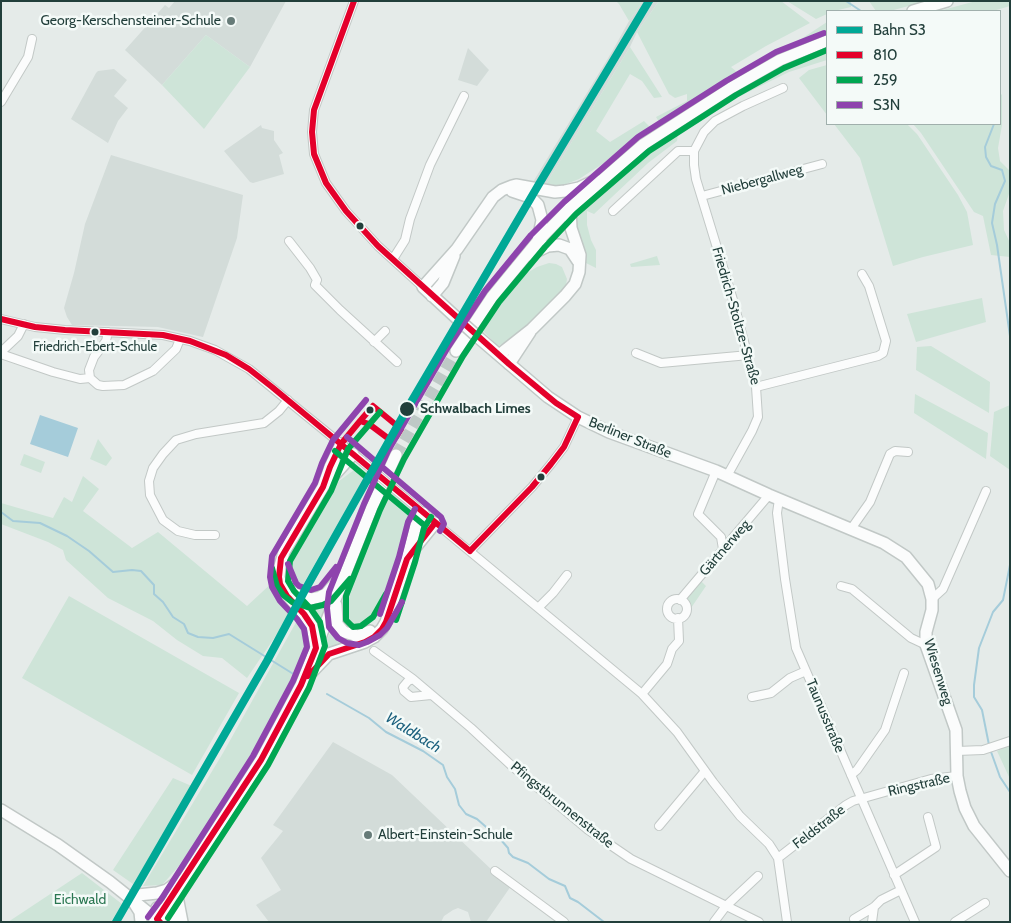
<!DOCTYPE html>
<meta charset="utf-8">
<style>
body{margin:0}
#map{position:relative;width:1011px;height:923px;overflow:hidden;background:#e5ebe9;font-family:Cabin,sans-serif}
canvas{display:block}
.frame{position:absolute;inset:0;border:2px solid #223f3b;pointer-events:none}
.legend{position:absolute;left:826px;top:10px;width:175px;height:115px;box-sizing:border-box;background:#f4faf8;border:1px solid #a0afac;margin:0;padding:6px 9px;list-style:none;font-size:15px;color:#223f3b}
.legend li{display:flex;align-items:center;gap:10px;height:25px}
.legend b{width:25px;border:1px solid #a0afac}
</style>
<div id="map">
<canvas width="1011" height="923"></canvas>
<div class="frame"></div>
<ul class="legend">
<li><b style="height:6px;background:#00a896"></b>Bahn S3</li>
<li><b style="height:6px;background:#e4002b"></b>810</li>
<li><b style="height:6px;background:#00a651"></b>259</li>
<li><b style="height:6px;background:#8e44ad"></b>S3N</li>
</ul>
</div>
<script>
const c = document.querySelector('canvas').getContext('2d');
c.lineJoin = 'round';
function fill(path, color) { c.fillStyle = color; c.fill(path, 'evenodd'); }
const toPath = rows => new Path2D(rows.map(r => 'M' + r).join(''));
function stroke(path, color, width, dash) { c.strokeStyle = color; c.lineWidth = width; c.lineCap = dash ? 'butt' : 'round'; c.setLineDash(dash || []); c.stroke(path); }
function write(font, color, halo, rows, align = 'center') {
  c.font = font + ' Cabin,sans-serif'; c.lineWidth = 5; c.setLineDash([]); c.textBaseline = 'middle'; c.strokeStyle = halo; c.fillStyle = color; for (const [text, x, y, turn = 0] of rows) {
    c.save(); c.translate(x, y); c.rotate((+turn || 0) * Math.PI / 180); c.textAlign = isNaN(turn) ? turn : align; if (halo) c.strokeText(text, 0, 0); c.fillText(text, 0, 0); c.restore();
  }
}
fill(toPath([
 [175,1,286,1,250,67,206,35,162,85,125,50,165,5,169,8],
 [643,1,659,1,637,32,630,47,546,184,533,182,613,50,629,21],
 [468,48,489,70,477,86,458,80],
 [114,69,127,80,114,96,128,108,118,121,108,143,71,119,96,73,98,71],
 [261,125,262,128,274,131,274,140,283,153,279,155,284,174,253,183,250,182,224,151],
 [111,155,243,195,237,238,203,337,158,327,72,325,67,317,64,308,74,273,85,224],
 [333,742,392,775,494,872,511,886,486,922,471,922,468,912,458,908,453,910,444,916,441,922,269,922,256,905,281,890,261,858,283,831,273,825]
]), '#d3dcd9');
fill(toPath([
 [616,1,643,1,629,21,619,4],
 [659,1,781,1,810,23,766,46,731,67,737,72,789,47,827,22,827,34,739,76,661,125,656,117,687,101,687,94,675,98,669,94,637,32],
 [787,1,851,1,851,7,834,11,827,11,827,14,816,19],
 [869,1,927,1,890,11,876,11],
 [976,1,1010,1,1010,6,993,11,939,11],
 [206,35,250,67,204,129,162,85],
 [630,47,662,97,654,98,642,81,630,74,596,131,610,142,644,121,651,128,604,163,579,179,561,186,546,184],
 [827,49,827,60,789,72,710,111,678,135,677,141,648,163,594,214,587,211,587,225,591,240,596,250,596,268,586,263,574,219,580,205,630,163,697,114,786,64],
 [827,65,827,115,799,78,809,70],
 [1000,93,1002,95,1002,125,998,148,1000,161,1010,171,1010,191,1003,211,1004,230,1010,243,1010,257,991,255,983,216,974,212,921,133,913,124,1000,124],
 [834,124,907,124,917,134,958,195,967,212,973,245,923,257,893,266,860,158],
 [657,256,660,265,631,267,630,264],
 [549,263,556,264,562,267,567,279,566,285,557,301,514,338,498,346,480,328,512,285,522,276,537,267],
 [982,298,986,322,916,342,907,314],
 [931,346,990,382,989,413,916,370,917,347],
 [915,394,988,433,986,459,914,413],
 [1010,405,1010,470,990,456,994,412],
 [98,439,112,458,106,466,90,459],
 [24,454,45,462,41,473,20,465],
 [354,470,366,474,300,590,291,578,288,564,292,554,335,484],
 [83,476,99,489,83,511,132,548,158,532,247,606,275,580,280,595,292,612,247,678,222,658,203,656,177,640,153,621,108,598,66,560,63,550,48,542,1,524,1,503,53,518,64,497,72,502],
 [388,490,412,510,392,585,379,607,378,612,369,624,360,628,351,629,344,624,341,617,342,600],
 [701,581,706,586,691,608,685,600],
 [334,591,318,629,316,622,308,609,298,598],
 [69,596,239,693,192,775,22,678],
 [299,617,308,626,311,646,284,705,259,752,178,867,162,885,143,886,223,753],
 [334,626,367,638,317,658],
 [1010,745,1010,779,997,751],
 [173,778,194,787,133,884,113,870],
 [82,873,122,904,111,922,8,922]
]), '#cee4d8');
fill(toPath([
 [40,415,78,428,68,457,30,444]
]), '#a5ccda');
stroke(toPath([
 [846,1,861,11],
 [994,124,985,147,986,157,991,166,1002,170,1005,181,995,204,992,223,997,245,1010,336],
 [1,512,13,521,40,523,67,536,89,551,113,572,132,570,141,571,154,585,154,594,163,602,173,617,184,624,188,633,198,637,213,638,229,634,295,675],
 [327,694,369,718,386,732,423,751,443,765,447,777,455,789,459,805,466,814,477,819,501,840,508,848,509,853,513,857,528,863,549,879,565,886,570,898,578,902,604,922],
 [989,745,982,710,974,697,974,685,979,648,993,612,1003,600,1010,565],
 [990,749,1000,777,1010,792]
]), '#a5ccda', 2);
stroke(toPath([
 [396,455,456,351]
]), '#bec9c6', 11, [11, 5.5]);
const street = toPath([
 [354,1,314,110,312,132,314,154,326,183,346,211,378,246,423,287],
 [1,102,28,57,32,39],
 [702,196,822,164],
 [613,211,678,151,694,151],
 [289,241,310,268,317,280,315,285,340,310,397,362],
 [393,259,405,240,410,219,430,165,464,96],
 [1,319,35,327,65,330,163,335,190,341,215,350,249,369,362,461],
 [108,332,106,341,94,357,89,370,90,378,98,385,103,386,124,385,153,371,176,349,180,339],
 [374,342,385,331],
 [1,352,18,336,24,324],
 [636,353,661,363,749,355],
 [1,354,53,372,80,379,90,378],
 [756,387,878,356,883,353,886,341,869,286,862,274],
 [716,471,698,514,721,537,723,549],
 [727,476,752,431,758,417,756,387,733,300,696,179,694,165,694,151,704,132,715,121,743,106,783,88],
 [391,486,642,694,677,732,713,782,740,816,769,844,778,858,787,922],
 [779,499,777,513,785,579,796,648,915,922],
 [851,529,870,502,890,454,895,451,908,452],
 [215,535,195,535,178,531,163,520,150,495,149,481,153,468,163,454,176,440,196,434,264,423,279,411,288,400],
 [470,551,532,487,551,464,564,447,578,417],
 [841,586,852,589,911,638,926,645],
 [932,599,943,589,986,491],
 '667 609a10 10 0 1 1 20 0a10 10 0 1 1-20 0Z',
 [680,600,769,495],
 [539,607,553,593,567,575],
 [374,651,413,679],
 [642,694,667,664,672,649,679,641,678,618],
 [431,695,411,697,404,691,403,687,408,681,413,679,471,728,513,767,587,829,631,859,759,922],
 [752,697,771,693,790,678,806,671],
 [957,751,983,750,1010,741],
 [851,775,857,770,885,730,904,673],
 [659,826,705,771],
 [778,858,846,805,853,801,931,779,957,776],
 [495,871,564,922],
 [894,875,936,847,928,817],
 [854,919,874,907,881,900,901,890],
 [714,922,726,906,758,876],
 [872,922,874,907],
 [955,922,985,903]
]);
const secondary = toPath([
 [913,11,947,1],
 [512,191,530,197,538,205,542,220,538,240],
 [529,255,548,246,559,245,570,249,578,261],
 [432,296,443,283,454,256],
 [460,321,423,287,457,249,493,197,502,190,512,186,516,185,555,192,565,191,579,188,596,180],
 [479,338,548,397,578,417,609,432,716,471,769,495,884,543,906,557,928,584,932,599,932,610,926,632,926,645,956,730,957,776,960,791,965,808,974,826,1010,871],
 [456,351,492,297,538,241,570,208,644,144,731,88,780,60,827,41],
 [499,355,532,329,565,296,575,284,579,272,580,255,571,228,570,208],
 [509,364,530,332],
 [326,484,353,454],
 [409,555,435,523],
 [285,584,295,594,311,599,320,597,326,594,339,579],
 [336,605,337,624,344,632,358,636,370,631],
 [316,647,312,626,304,614,282,589,279,577,280,566,284,552,323,487,330,467,341,444],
 [308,676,329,654,365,642,374,637,382,629,386,622,407,559,416,525,423,513],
 [1,810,58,845,110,882,160,922],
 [176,891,182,922],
 [138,895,157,893,167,890,179,881],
 [133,901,140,912,141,922],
 [157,908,177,922],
 [155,922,169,903,261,760,301,685,372,507,396,455]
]);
stroke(street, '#c2c8c6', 10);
stroke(secondary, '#c1c8c6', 14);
stroke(street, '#fbfcfc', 8);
stroke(secondary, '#fbfcfc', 11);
const streetBridge = toPath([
 [362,461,391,486]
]);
const secondaryBridge = toPath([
 [460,321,479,338]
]);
stroke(streetBridge, '#c2c8c6', 10, []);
stroke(secondaryBridge, '#c1c8c6', 14, []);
stroke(streetBridge, '#fbfcfc', 8);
stroke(secondaryBridge, '#fbfcfc', 11);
stroke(toPath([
 [354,1,314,110,312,132,314,154,326,183,346,211,378,246,509,364,556,403,578,417],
 [1,319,35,327,65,330,163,335,190,341,226,355,249,369,272,387,470,551],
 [373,406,401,429,396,437,389,439,369,424,360,421,373,406],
 [470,551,532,487,551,464,564,447,578,417],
 [308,676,329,654,365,642,374,637,382,629,386,622,407,559,435,523],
 [160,922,157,919,261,760,301,685,316,648,312,626,304,614,287,596,280,584,279,577,281,558,323,487,330,467,341,444,360,421]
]), '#e4002b', 6);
stroke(toPath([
 [335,451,424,525],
 [272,568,277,586,283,595,292,602,310,608,323,605,331,601,350,579],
 [386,594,373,617,361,626,353,627,346,620,346,596,380,510,404,459,463,356,499,302,545,247,576,214,649,151,736,95,784,68,827,50],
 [396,620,415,562,424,528,431,517],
 [168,918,268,765,309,688,325,646,320,622,311,609,294,591,288,581,290,561,331,491,348,449,380,412]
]), '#00a651', 6);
stroke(toPath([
 [347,437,441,517,444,524,440,531],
 [288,564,296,583,299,586,311,590,320,587,336,567],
 [402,602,387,628,380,635,367,642,359,645,347,643,338,638,329,627,327,608,329,592,364,504,388,451,448,347,485,291,531,235,564,202,638,137,726,81,776,52,824,33],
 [380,614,399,557,408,522,415,509],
 [148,917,162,898,253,756,293,681,307,647,304,629,297,619,280,601,272,587,270,577,272,556,315,483,322,463,333,440,366,400]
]), '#8e44ad', 6);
stroke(toPath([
 [116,922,267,661,305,590,407,409,539,184,649,1]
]), '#00a896', 8);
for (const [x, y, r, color] of [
 [231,21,5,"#667b78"],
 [360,226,4.5,"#223f3b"],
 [95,332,4.5,"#223f3b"],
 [407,409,8,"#223f3b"],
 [370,410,4.5,"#223f3b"],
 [541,477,4.5,"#223f3b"],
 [368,835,5,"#667b78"]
]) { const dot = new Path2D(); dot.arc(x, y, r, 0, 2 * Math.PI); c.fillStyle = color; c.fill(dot); stroke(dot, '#f4faf8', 2); }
write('13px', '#223f3b', '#f4faf8', [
 ["Friedrich-Ebert-Schule",95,347]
]);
write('14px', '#223f3b', '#f4faf8', [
 ["Georg-Kerschensteiner-Schule",221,21],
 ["Albert-Einstein-Schule",378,835,"left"]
], 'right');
write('14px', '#223f3b', '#f4faf8', [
 ["Niebergallweg",762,180,-15],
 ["Friedrich-Stoltze-Straße",736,316,74],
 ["Berliner Straße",630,438,22],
 ["Gärtnerweg",725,548,-49],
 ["Wiesenweg",938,672,73],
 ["Taunusstraße",825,716,67],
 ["Ringstraße",919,785,-13],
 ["Pfingstbrunnenstraße",562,805,39],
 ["Feldstraße",819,827,-38]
]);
write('bold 14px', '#223f3b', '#f4faf8', [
 ["Schwalbach Limes",420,409]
], 'left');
write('14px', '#2b7752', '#f4faf8', [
 ["Eichwald",80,900]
]);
write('italic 15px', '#1b607d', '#f4faf8', [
 ["Waldbach",413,733,32]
]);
</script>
